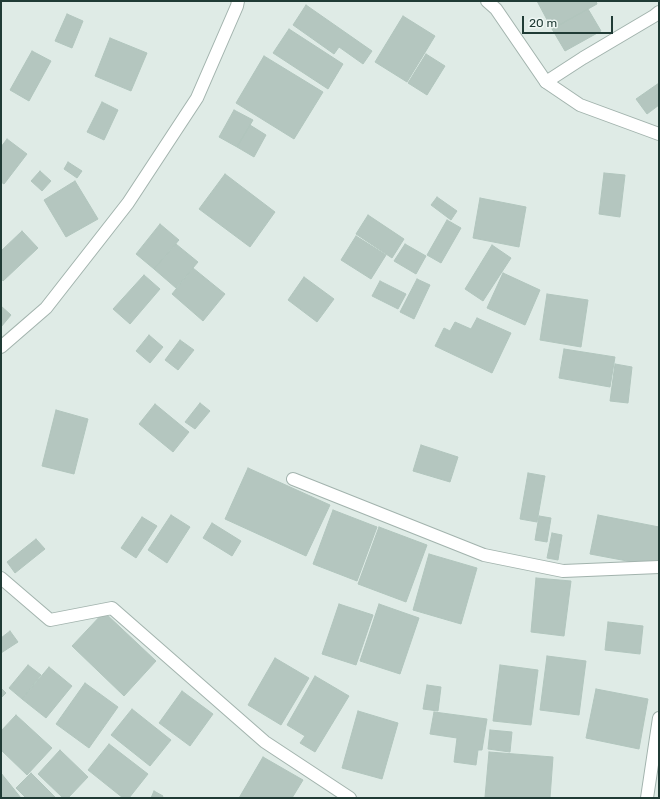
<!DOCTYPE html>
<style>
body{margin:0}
#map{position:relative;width:660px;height:799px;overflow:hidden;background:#dfebe6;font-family:Rubik,sans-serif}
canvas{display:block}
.frame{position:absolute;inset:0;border:2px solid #203b35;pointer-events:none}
.scale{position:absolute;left:522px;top:16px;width:91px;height:18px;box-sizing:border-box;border:2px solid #203b35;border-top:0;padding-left:5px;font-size:12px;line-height:14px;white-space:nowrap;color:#203b35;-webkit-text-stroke:3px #eff7f4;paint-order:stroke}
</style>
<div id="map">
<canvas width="660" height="799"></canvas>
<div class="frame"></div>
<div class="scale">20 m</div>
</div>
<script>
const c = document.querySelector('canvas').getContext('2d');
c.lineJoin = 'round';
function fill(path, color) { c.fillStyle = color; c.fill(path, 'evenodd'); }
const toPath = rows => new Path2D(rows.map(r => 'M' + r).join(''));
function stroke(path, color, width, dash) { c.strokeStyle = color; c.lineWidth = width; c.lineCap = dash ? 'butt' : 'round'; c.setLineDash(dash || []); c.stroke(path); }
const building = toPath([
 [537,1,596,1,597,4,552,29,537,1],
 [306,5,372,51,363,64,339,47,334,54,293,25,306,5],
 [588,9,601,31,565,51,552,29,588,9],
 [67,14,83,21,72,48,55,41,67,14],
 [403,16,435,36,407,82,375,62,403,16],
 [289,29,343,64,328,89,273,53,289,29],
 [110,38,147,53,131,91,95,76,110,38],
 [32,51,51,61,29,101,10,90,32,51],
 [426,54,445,66,427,95,408,83,426,54],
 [264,56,323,92,294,139,236,103,264,56],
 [659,83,659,105,647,114,636,99,659,83],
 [102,102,118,110,104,140,87,132,102,102],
 [234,110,253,120,237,147,219,137,234,110],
 [250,125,266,135,254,157,237,147,250,125],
 [7,139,27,154,4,184,1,182,1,147,7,139],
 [68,162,82,171,77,178,64,169,68,162],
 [40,171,51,181,42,191,31,181,40,171],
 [604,173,625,175,620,217,599,214,604,173],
 [225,174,275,212,250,247,199,209,225,174],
 [75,181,98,219,66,237,44,200,75,181],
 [437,197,457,211,451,220,431,205,437,197],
 [480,198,526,207,519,247,473,238,480,198],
 [368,215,404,239,392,258,356,234,368,215],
 [447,220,461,228,441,263,427,255,447,220],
 [160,224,179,240,154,269,136,254,160,224],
 [22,231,38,248,3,281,1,278,1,251,22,231],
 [356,236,386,255,371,279,341,260,356,236],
 [176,244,198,262,176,288,154,269,176,244],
 [405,244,426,256,416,274,394,261,405,244],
 [492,245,511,258,483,301,465,289,492,245],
 [193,268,225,294,203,321,172,294,193,268],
 [503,273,540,290,525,325,487,308,503,273],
 [144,275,160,289,130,324,113,309,144,275],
 [304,277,334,299,317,322,288,300,304,277],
 [417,279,430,285,414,319,400,312,417,279],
 [380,281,406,294,398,309,372,296,380,281],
 [547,294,588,300,581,347,540,340,547,294],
 [1,306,11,315,1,327,1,306],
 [477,318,511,333,492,373,435,346,444,328,450,331,455,322,471,329,477,318],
 [149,335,163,347,150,363,136,351,149,335],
 [180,340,194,350,178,370,165,360,180,340],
 [564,349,615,357,610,387,559,378,564,349],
 [615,364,632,367,628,403,610,401,615,364],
 [200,403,210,411,195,429,185,422,200,403],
 [155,404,189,432,173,452,139,424,155,404],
 [56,410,88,419,74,474,42,466,56,410],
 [421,445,458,457,450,482,413,471,421,445],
 [248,468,330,505,306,556,225,519,248,468],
 [528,473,545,476,537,522,520,519,528,473],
 [333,510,377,527,357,581,313,564,333,510],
 [171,515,190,527,167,563,148,550,171,515],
 [598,515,659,527,659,567,590,554,598,515],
 [539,516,551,518,547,542,535,540,539,516],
 [142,517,157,526,136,558,121,548,142,517],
 [212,523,241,541,232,556,203,538,212,523],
 [379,527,427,545,406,602,358,584,379,527],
 [552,533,562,535,558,560,547,558,552,533],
 [36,539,45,549,15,573,7,562,36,539],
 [429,554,477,568,461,624,413,610,429,554],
 [536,578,571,581,564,636,531,632,536,578],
 [339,604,373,615,356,665,322,654,339,604],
 [379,604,419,618,400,674,360,661,379,604],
 [104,612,156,661,124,696,72,646,104,612],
 [608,622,643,626,640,654,605,650,608,622],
 [10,631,18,642,1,653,1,638,10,631],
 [547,656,586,661,579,715,540,710,547,656],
 [275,658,309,678,281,725,248,705,275,658],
 [28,665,41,675,22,699,9,688,28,665],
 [500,665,538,670,531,725,493,721,500,665],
 [49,667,72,686,46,718,22,699,49,667],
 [315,676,349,696,315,752,300,743,305,736,287,725,315,676],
 [85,683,118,707,89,748,56,724,85,683],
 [427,685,441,687,438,711,423,709,427,685],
 [1,688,6,693,1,698,1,688],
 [596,689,648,699,639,749,586,738,596,689],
 [182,691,213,714,190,746,159,723,182,691],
 [132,709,171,740,150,766,111,735,132,709],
 [358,711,398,723,382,779,342,768,358,711],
 [434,712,487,719,482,750,478,750,476,765,454,762,457,738,430,734,434,712],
 [16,715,52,748,27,775,1,750,1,731,16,715],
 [490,730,512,732,510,752,488,749,490,730],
 [109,744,148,774,129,798,123,798,88,770,109,744],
 [60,750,88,777,68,798,63,798,38,774,60,750],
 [489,752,553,757,550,798,485,797,489,752],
 [263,757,303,780,292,798,239,798,263,757],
 [1,773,21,798,1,798,1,773],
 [31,773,56,798,26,798,16,788,31,773],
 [154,791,163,796,162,798,151,798,154,791]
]);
fill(building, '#b4c6bf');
stroke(building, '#b1c5bd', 1);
const service = toPath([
 [546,82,583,58,654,16,659,12]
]);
const minor = toPath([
 [487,1,496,9,546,82,580,105,659,134],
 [1,347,46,308,128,203,197,98,237,6,238,1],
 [293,479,484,555,563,571,659,567],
 [1,578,50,620,112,608,265,742,350,798],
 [647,798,659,718]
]);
stroke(service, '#a2b3ad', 14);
stroke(minor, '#a2b3ad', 14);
stroke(service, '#fff', 12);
stroke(minor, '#fff', 12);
</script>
